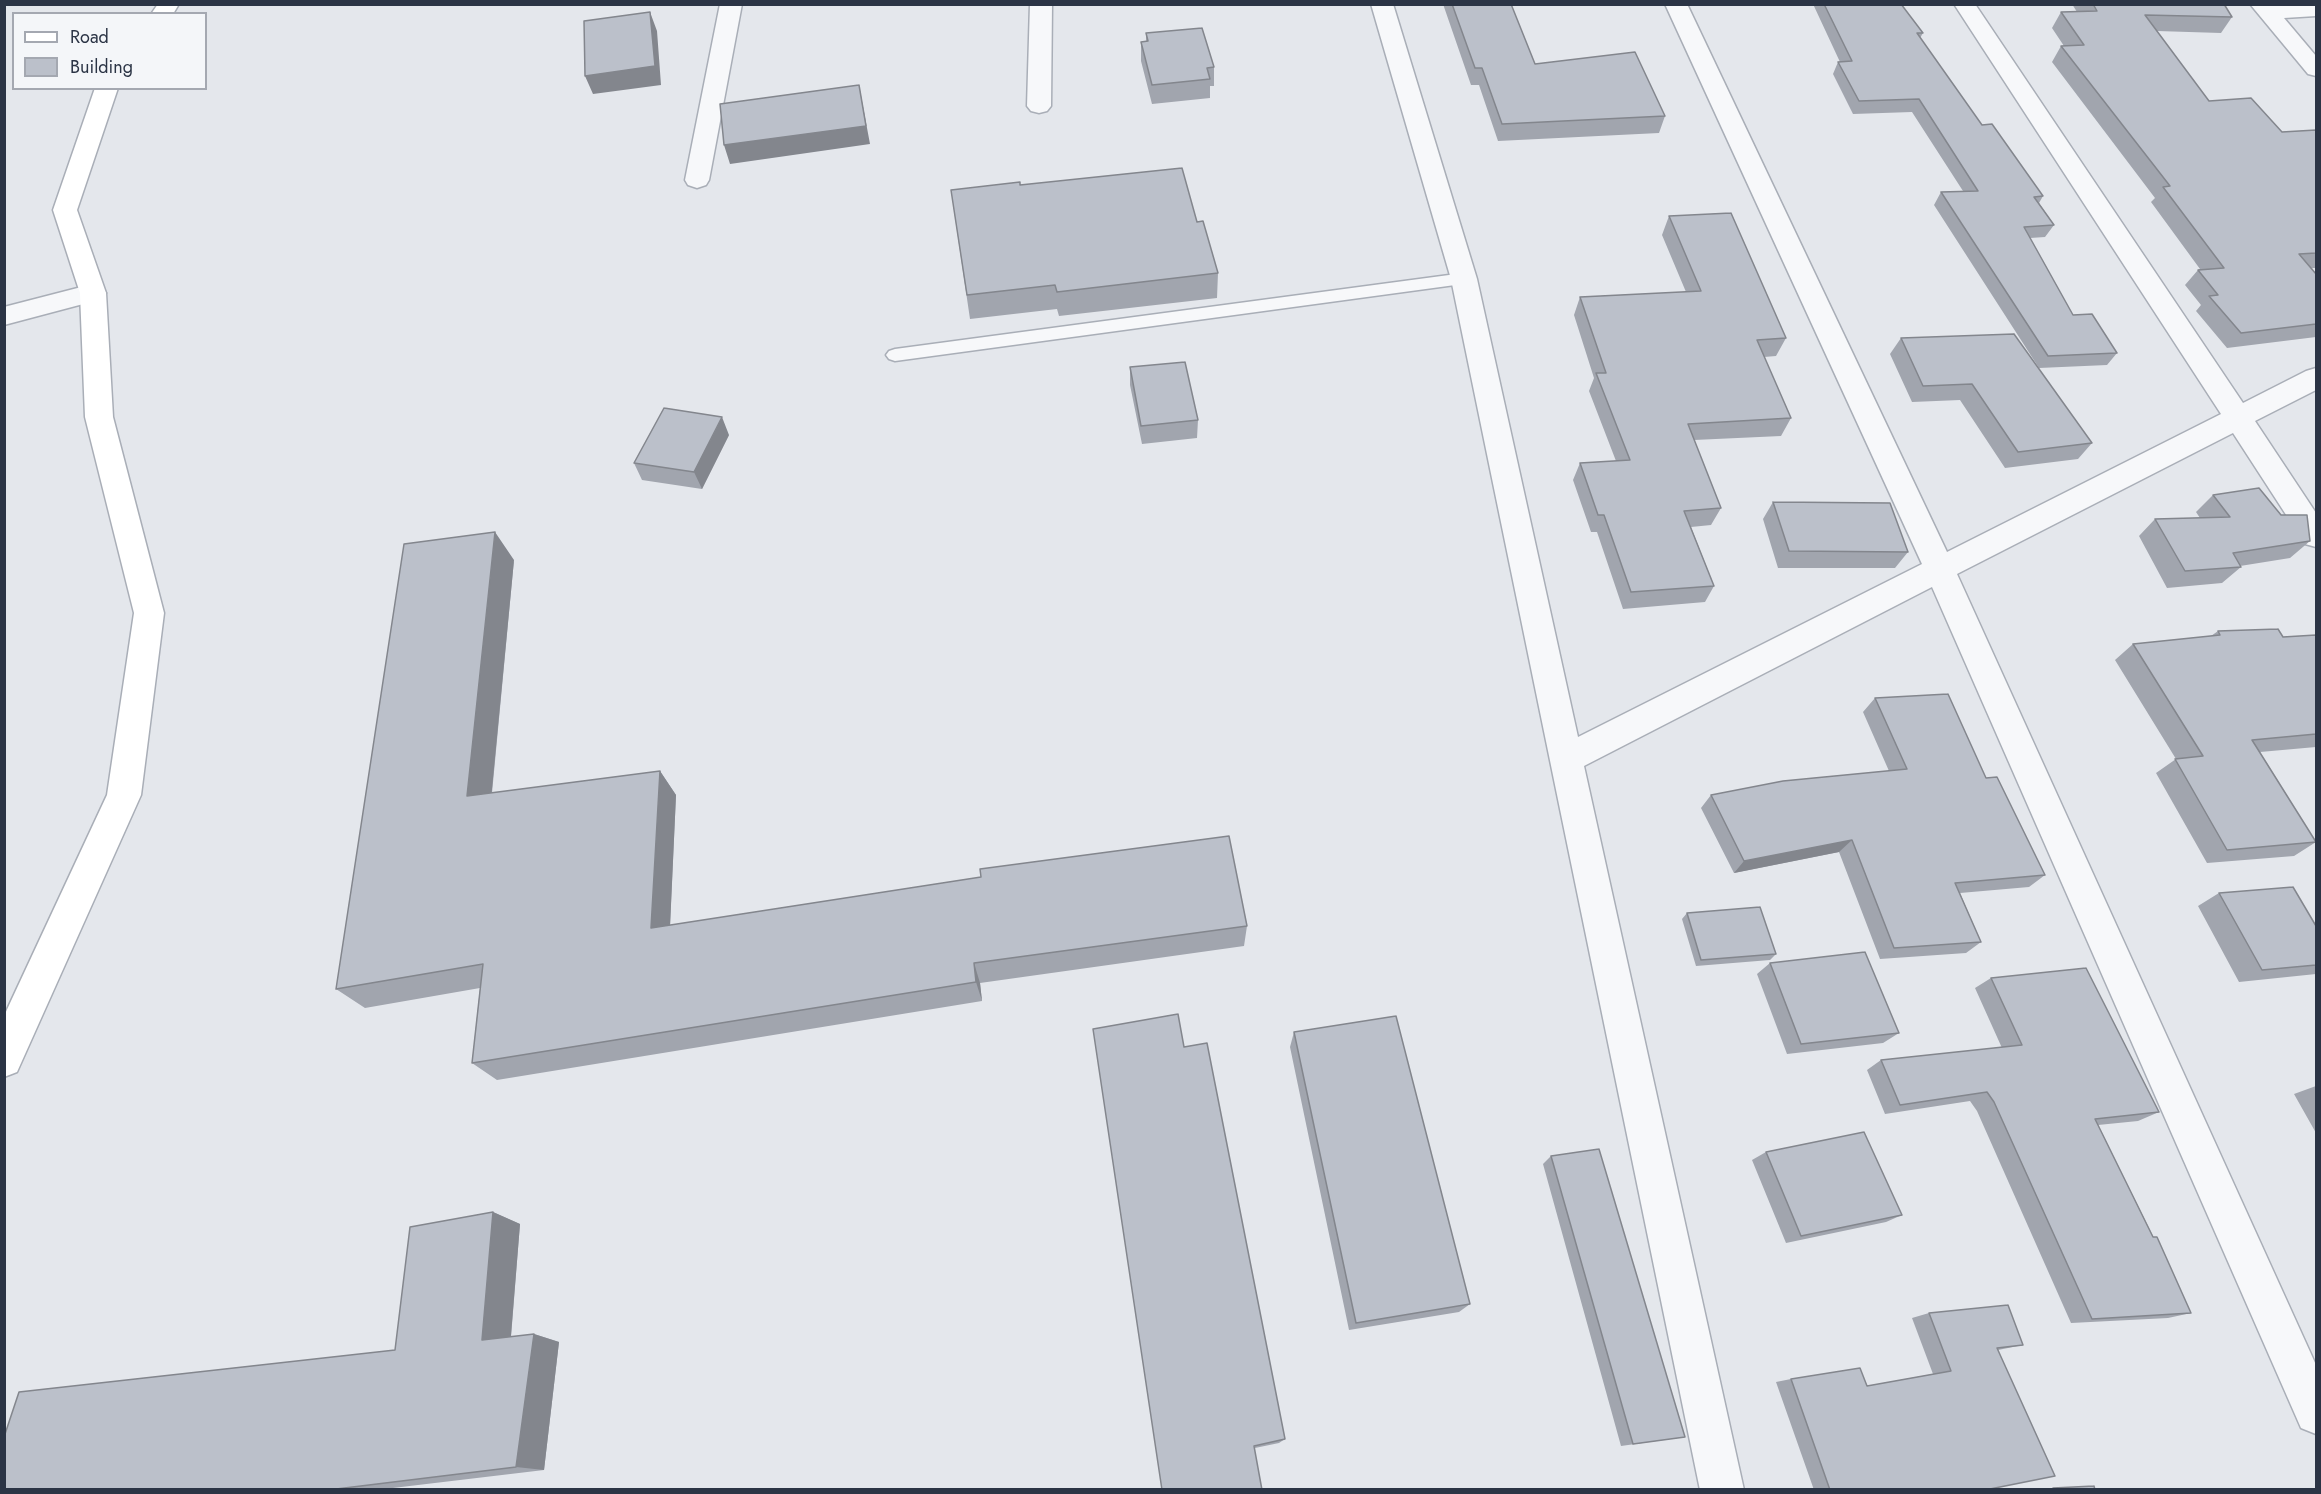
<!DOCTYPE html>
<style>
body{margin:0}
#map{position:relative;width:2321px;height:1494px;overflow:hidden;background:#e4e7ec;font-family:Jost,sans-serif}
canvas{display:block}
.frame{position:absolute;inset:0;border:6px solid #2b3445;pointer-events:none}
.legend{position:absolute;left:12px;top:12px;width:195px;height:78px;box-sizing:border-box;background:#f4f6f9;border:2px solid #a4a8b1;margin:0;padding:8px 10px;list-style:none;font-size:18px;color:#2b3445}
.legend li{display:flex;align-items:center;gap:12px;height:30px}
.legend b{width:30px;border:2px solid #a4a8b1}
</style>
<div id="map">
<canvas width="2321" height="1494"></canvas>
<div class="frame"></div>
<ul class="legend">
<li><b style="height:8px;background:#fff"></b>Road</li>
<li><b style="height:16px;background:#bbc0ca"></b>Building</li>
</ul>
</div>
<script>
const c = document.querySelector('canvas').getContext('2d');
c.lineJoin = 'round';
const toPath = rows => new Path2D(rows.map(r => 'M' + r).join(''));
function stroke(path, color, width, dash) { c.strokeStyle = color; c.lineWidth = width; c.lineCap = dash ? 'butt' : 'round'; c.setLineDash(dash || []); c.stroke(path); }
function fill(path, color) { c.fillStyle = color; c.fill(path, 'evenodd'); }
const lane = toPath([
 [1464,273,1470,275,1472,279,1470,283,895,361,889,359,886,355,889,351,895,349,1464,273]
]);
const street = toPath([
 [720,4,742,4,709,180,706,185,697,188,688,185,685,180,720,4],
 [1030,4,1052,4,1051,106,1047,111,1039,113,1031,111,1027,106,1030,4],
 [1371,4,1393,4,1477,279,1578,737,1922,564,1665,4,1687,4,1947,552,2221,414,1954,4,1975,4,2243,403,2306,371,2316,368,2316,390,2255,421,2316,513,2316,547,2305,544,2233,433,1957,574,2316,1365,2316,1434,2301,1428,1932,587,1584,766,1744,1490,1700,1490,1451,279,1371,4],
 [2250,4,2316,4,2316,16,2284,18,2316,56,2316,76,2308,74,2250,4],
 [93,284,102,287,106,293,102,299,4,325,4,307,93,284]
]);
const secondary = toPath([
 [158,4,179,4,173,14,151,14,158,4],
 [95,88,118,88,77,210,106,293,113,417,164,613,141,795,17,1072,4,1077,4,1016,107,795,134,613,85,417,80,293,53,210,95,88]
]);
stroke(lane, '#a9aeb7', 3);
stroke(street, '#a9aeb7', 3);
stroke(secondary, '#a9aeb7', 3);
fill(lane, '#f7f8fa');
fill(street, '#f7f8fa');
fill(secondary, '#fff');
fill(toPath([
 [1443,4,1511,4,1535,64,1665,116,1659,133,1498,141,1479,85,1471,85],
 [1813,4,1901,4,1923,33,1920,38,1982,125,2043,196,2039,203,2054,225,2045,237,2030,238,2073,315,2117,353,2107,365,2039,368,1934,205,1941,192,1963,191,1912,112,1853,114,1833,74,1838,62,1840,62],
 [2072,4,2224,4,2232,17,2221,33,2157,31,2209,101,2282,132,2316,130,2316,268,2312,268,2316,274,2316,337,2227,348,2196,311,2201,305,2185,285,2198,270,2200,269,2151,202,2155,198,2052,62,2061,46,2064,46,2052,28,2061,12,2077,12],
 [1146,33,1214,67,1214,86,1210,86,1210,98,1152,104,1141,61,1141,42,1146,41],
 [1020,185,1197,222,1218,273,1217,298,1059,316,1057,309,970,319,951,190],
 [1669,216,1786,338,1776,356,1764,357,1791,418,1781,436,1694,440,1721,508,1711,525,1691,527,1714,586,1705,602,1623,609,1597,532,1591,532,1573,480,1580,463,1616,461,1589,391,1594,378,1574,315,1580,297,1686,292,1662,235],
 [1901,338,2092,443,2078,459,2005,468,1960,400,1912,402,1890,354],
 [1130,367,1198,420,1197,438,1142,444,1130,385],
 [729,435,702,489,642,480,634,463],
 [2213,495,2281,515,2310,541,2290,558,2240,566,2241,567,2222,583,2167,588,2139,536,2155,519,2200,518,2196,512],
 [1773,502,1908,552,1895,568,1778,568,1763,519],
 [514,560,492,793,660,771,676,795,670,925,1247,926,1244,946,980,983,982,1001,497,1080,472,1063,480,988,365,1008,336,989],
 [2218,631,2283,637,2316,635,2316,747,2260,752,2316,842,2294,856,2207,863,2156,773,2176,759,2115,660,2133,644,2211,636],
 [1875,698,1986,778,2045,875,2029,887,1960,893,1981,942,1966,953,1880,959,1839,852,1734,873,1701,808,1711,795,1889,771,1863,712],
 [2219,893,2316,926,2316,974,2239,982,2198,906],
 [1687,913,1776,954,1770,960,1696,966,1682,919],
 [1770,963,1899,1033,1883,1043,1787,1054,1757,974],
 [1991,978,2159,1112,2138,1121,2098,1125,2191,1313,2168,1318,2071,1323,1977,1111,1970,1101,1885,1114,1867,1070,1881,1060,2002,1048,1975,988],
 [1294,1032,1470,1304,1459,1312,1349,1330,1290,1047],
 [1184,1047,1285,1439,1279,1443,1255,1448],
 [2316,1086,2316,1133,2294,1094],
 [1766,1152,1902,1215,1886,1222,1786,1243,1752,1160],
 [1551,1156,1685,1437,1621,1446,1543,1164],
 [493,1212,520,1224,511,1337,534,1334,559,1342,544,1470,376,1490,4,1490,395,1350],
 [1929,1313,2023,1345,1998,1350,1985,1490,1814,1490,1776,1382,1791,1379,1867,1386,1933,1374,1912,1318]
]), '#a1a5ae');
fill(toPath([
 [650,12,657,31,661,85,593,94,585,76],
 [859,85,870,144,730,164,724,145],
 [722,417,729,435,702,489,694,472],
 [495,532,514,560,489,820,467,796],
 [660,771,676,795,669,949,651,928],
 [1852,840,1839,852,1734,873,1744,861],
 [974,963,980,983,982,1001,976,982],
 [493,1212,520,1224,510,1347,482,1340],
 [534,1334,559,1342,544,1470,516,1467]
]), '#83868d');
const building = toPath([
 [1452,4,1511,4,1535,64,1635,52,1665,116,1502,124,1482,68,1475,68,1452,4],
 [1824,4,1901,4,1923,33,1917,33,1982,125,1992,124,2043,196,2034,197,2054,225,2024,227,2073,315,2092,314,2117,353,2048,356,1941,192,1978,191,1919,99,1859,101,1838,62,1852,61,1824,4],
 [2093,4,2224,4,2232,17,2145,15,2209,101,2251,98,2282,132,2316,130,2316,253,2299,254,2316,274,2316,324,2241,333,2209,296,2218,295,2198,270,2224,268,2163,187,2170,186,2061,46,2084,45,2061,12,2097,11,2093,4],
 [650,12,655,66,585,76,584,21,650,12],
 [1202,28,1214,67,1207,68,1210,79,1152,85,1141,42,1148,41,1146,33,1202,28],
 [859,85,866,126,724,145,720,104,859,85],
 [1182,168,1197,222,1203,221,1218,273,1057,292,1055,285,967,295,951,190,1020,182,1020,185,1182,168],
 [1731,213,1786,338,1757,340,1791,418,1688,424,1721,508,1684,511,1714,586,1631,592,1604,515,1598,515,1580,463,1630,460,1596,373,1606,373,1580,297,1701,291,1669,216,1731,213],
 [2014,334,2092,443,2018,452,1972,384,1923,386,1901,338,2014,334],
 [1185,362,1198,420,1141,426,1130,367,1185,362],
 [664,408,722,417,694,472,634,463,664,408],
 [2259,488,2281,515,2307,515,2310,541,2233,553,2241,567,2185,571,2155,519,2230,517,2213,495,2259,488],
 [1773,502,1890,503,1908,552,1789,551,1773,502],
 [495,532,467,796,660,771,651,928,981,877,980,869,1229,836,1247,926,974,963,976,982,472,1063,483,964,336,989,404,544,495,532],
 [2278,629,2283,637,2316,635,2316,734,2252,740,2316,842,2227,850,2175,759,2203,756,2133,644,2220,635,2218,631,2278,629],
 [1948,694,1986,778,1997,777,2045,875,1955,883,1981,942,1894,948,1852,840,1744,861,1711,795,1783,781,1907,769,1875,698,1948,694],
 [2293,887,2316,926,2316,965,2262,970,2219,893,2293,887],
 [1760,907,1776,954,1701,960,1687,913,1760,907],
 [1865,952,1899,1033,1801,1044,1770,963,1865,952],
 [2086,968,2159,1112,2095,1119,2153,1237,2157,1237,2191,1313,2092,1319,1994,1102,1987,1092,1900,1105,1881,1060,2022,1045,1991,978,2086,968],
 [1178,1014,1184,1047,1207,1043,1285,1439,1254,1446,1262,1490,1162,1490,1093,1029,1178,1014],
 [1396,1016,1470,1304,1356,1323,1294,1032,1396,1016],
 [1864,1132,1902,1215,1801,1236,1766,1152,1864,1132],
 [1599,1149,1685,1437,1633,1444,1551,1156,1599,1149],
 [493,1212,482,1340,534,1334,516,1467,328,1490,4,1490,4,1437,19,1392,395,1350,410,1227,493,1212],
 [2008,1305,2023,1345,1997,1348,2055,1476,1985,1490,1830,1490,1791,1379,1860,1368,1867,1386,1951,1371,1929,1313,2008,1305],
 [2094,1486,2095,1490,2053,1490,2053,1488,2094,1486]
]);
fill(building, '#bbc0ca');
stroke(building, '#83868d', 1.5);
</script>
